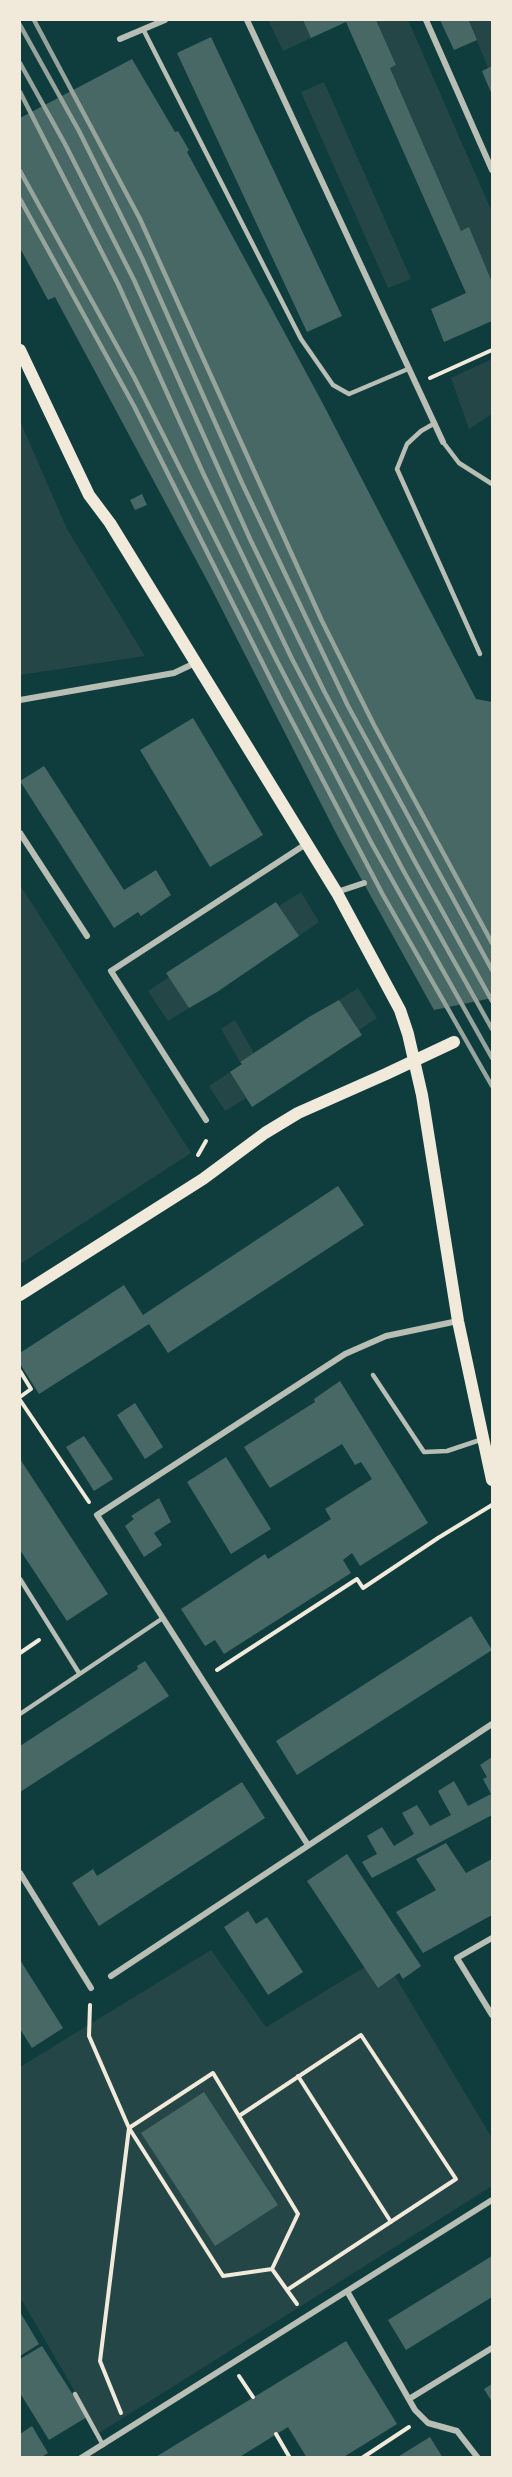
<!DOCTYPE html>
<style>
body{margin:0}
#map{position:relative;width:512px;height:2477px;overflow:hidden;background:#0f3d3e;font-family:"Noto Sans",sans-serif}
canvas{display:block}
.frame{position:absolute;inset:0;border:21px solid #f1e9da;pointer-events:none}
</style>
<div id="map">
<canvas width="512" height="2477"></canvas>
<div class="frame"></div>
</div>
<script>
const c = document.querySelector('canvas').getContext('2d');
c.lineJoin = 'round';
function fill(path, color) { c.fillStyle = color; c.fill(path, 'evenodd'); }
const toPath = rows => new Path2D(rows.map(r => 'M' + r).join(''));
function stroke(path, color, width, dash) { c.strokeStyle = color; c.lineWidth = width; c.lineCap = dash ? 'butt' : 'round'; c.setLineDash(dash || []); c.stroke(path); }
fill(toPath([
 [268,20,303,20,311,38,283,51],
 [376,20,408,20,492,212,492,282,469,228,461,231,390,68,396,65],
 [473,20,492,20,492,66,488,68,469,21],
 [324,82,411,279,388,288,301,92],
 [492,359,492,414,469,429,451,378],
 [20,421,67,529,145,656,20,675],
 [20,885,191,1153,20,1264],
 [301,892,319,922,299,936,279,906],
 [169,977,189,1008,168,1021,148,991],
 [358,988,377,1018,359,1030,339,1000],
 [235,1020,254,1053,240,1062,221,1029],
 [230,1072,246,1098,225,1111,209,1086],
 [211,1950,266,2027,383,1956,492,2138,492,2186,99,2433,20,2297,20,2067]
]), '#244646');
fill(toPath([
 [303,20,376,20,396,65,390,68,461,231,469,227,492,282,492,321,444,342,431,309,466,293,346,22,311,38],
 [440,20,473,20,469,21,477,40,454,50],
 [211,37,342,316,307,332,177,53],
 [132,59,175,132,178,131,189,150,187,152,322,402,476,699,492,702,492,998,434,1010,338,837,209,584,91,364,55,297,48,300,20,248,20,118],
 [492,66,492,95,482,71],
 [142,494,147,505,135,510,130,500],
 [193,718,263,835,210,867,140,750],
 [44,766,124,890,156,870,171,895,141,916,138,912,114,928,20,781],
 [276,902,299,936,217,992,189,1008,166,973],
 [339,1000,362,1035,252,1107,230,1072,242,1064,240,1062,309,1017],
 [338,1186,364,1225,168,1353,149,1324,39,1394,20,1364,20,1353,124,1285,143,1315],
 [340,1381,428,1523,360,1566,352,1553,343,1560,351,1573,224,1654,215,1640,205,1646,181,1609,265,1554,268,1559,331,1519,325,1509,372,1479,361,1462,355,1465,342,1444,270,1488,244,1447,315,1402,314,1399],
 [135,1403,163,1447,145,1459,117,1415],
 [84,1436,113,1479,94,1491,66,1447],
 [226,1457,271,1529,231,1554,187,1482],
 [20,1459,108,1594,67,1621,20,1550],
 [159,1498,171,1522,154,1533,162,1545,144,1557,125,1526,134,1519,131,1516],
 [471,1616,492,1650,297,1775,276,1741],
 [145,1661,169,1696,20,1792,20,1746,138,1669,137,1666],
 [492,1757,492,1815,372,1878,362,1862,377,1854,367,1836,382,1827,394,1846,414,1834,402,1813,417,1805,430,1826,451,1815,438,1791,454,1781,468,1806,491,1794,483,1779,487,1777,480,1765],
 [242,1782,265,1818,99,1926,72,1883,93,1869,97,1876],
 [446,1843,466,1873,492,1859,492,1915,423,1953,396,1912,436,1890,416,1859],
 [347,1854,421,1966,403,1979,399,1973,378,1988,307,1881],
 [248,1911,256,1924,267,1917,303,1972,268,1995,224,1927],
 [20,1960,63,2028,32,2048,20,2029],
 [204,2092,278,2205,215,2246,141,2133],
 [492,2256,492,2297,406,2350,388,2320],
 [20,2312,39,2344,20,2356],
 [346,2341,397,2424,342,2458,307,2458,288,2427,238,2458,154,2458],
 [42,2346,87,2417,49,2440,20,2393,20,2359],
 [492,2384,492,2402,484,2389],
 [32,2426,48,2453,40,2458,20,2458,20,2434],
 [430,2437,443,2458,396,2458]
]), '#486865');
stroke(toPath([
 [430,378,492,350],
 [198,1155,206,1141],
 [20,1371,31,1389,20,1397],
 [20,1400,89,1502],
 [20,1653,39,1640],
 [217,1670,357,1579,363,1588,438,1538,492,1505],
 [90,2005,89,2036,129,2128,223,2276,272,2269,297,2304],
 [298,2076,391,2222],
 [239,2116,361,2035,456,2179,287,2290],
 [239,2376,253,2397],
 [121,2413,100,2361,129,2128,213,2073,298,2214,272,2269],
 [276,2434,290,2458],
 [362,2458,409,2427]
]), '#f1e9da', 4);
stroke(toPath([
 [143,29,301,339,333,385,349,394,408,369],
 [435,423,421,431,407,444,397,469,480,654],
 [443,442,459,463,492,484],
 [373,1375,424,1452,447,1451,483,1439],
 [20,1579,79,1673],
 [20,1714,163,1618],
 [75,2394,103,2445]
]), '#b8beb3', 4.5);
stroke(toPath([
 [247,20,443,442],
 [426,20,492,170],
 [120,39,165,20],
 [20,700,174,673,195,663],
 [20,833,87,936],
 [337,892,364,883],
 [206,1120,111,971,306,844],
 [308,1845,97,1515,345,1354,386,1336,458,1321],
 [20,1873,91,1988],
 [492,1938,457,1958,492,2015],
 [111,1976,492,1724],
 [347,2291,415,2410,428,2423,457,2431,478,2458],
 [409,2399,492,2348],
 [81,2458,492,2200]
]), '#b8beb3', 6);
stroke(toPath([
 [20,350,89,495,110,523,337,893,400,1010,408,1034,422,1095,458,1321,492,1480],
 [20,1295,203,1179,265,1133,298,1113,386,1074,454,1042]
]), '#f1e9da', 12);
stroke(toPath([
 [34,20,140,219,322,621,374,725,492,943],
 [20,25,79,131,142,258,242,483,348,706,492,970],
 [20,63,65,144,134,280,250,539,324,691,414,860,492,1001],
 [20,92,118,284,203,473,292,659,403,870,492,1029],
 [20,171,134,377,278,663,372,844,492,1058],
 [20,199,134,406,282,702,383,895,492,1086]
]), '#97a49c', 4.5);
</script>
